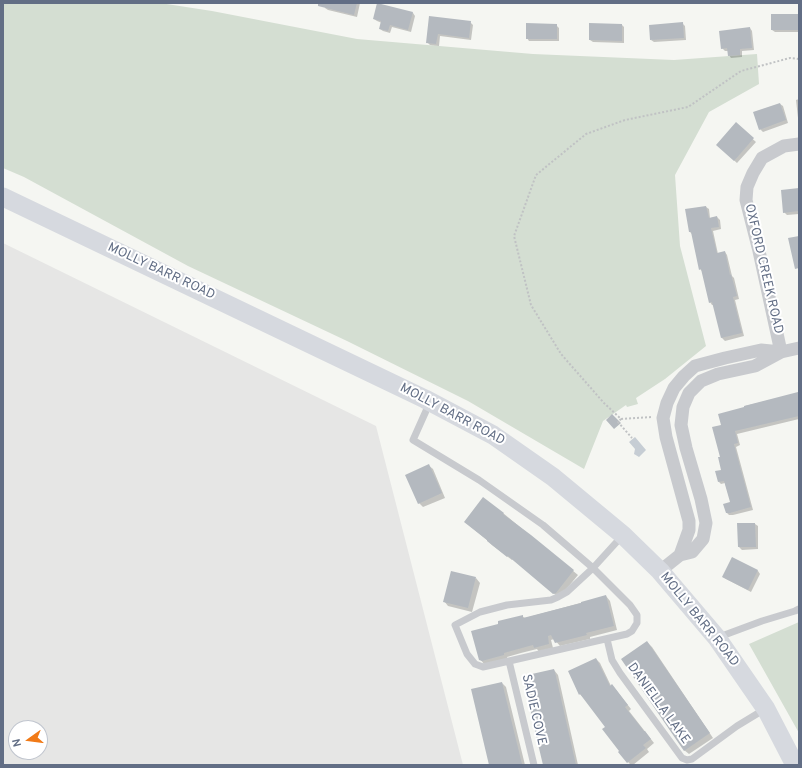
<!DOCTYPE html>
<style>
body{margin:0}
#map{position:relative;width:802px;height:768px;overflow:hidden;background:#f5f6f2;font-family:Overpass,sans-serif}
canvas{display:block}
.frame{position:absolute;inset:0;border:4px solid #626e85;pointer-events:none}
.north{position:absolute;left:8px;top:720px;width:40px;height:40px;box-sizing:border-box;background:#fff;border:1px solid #c0c5ce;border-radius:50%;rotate:256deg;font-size:11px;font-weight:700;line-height:16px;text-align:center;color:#626e85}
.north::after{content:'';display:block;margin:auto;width:14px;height:18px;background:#f17a17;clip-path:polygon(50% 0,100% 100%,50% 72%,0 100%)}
</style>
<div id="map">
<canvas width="802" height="768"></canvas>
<div class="frame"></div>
<div class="north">N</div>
</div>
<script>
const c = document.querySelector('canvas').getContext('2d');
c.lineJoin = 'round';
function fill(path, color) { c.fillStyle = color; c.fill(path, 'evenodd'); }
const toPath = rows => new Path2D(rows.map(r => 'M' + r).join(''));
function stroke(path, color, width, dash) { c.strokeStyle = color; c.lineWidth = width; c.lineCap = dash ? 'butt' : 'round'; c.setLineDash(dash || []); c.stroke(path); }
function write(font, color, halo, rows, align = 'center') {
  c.font = font + ' Overpass,sans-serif'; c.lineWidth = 4; c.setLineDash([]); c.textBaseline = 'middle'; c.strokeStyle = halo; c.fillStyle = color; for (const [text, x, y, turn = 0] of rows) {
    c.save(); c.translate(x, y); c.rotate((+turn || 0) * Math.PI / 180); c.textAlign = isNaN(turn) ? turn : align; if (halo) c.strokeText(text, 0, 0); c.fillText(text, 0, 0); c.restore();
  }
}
fill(toPath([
 [3,243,376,426,463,765,3,765],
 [16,728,40,728,40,752,16,752]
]), '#e6e6e5');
fill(toPath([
 [3,3,160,3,212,11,357,39,533,54,674,60,757,54,759,84,709,112,675,175,680,246,706,346,665,379,636,398,638,404,627,407,626,405,603,421,584,469,468,401,347,341,188,266,24,177,3,168],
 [799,622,799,733,749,644]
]), '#d4ded2');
fill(toPath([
 [635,437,646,450,639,457,634,454,635,449,629,442]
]), '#c6cdd4');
fill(toPath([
 [326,3,360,3,357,17,328,10,325,8],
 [378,4,413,13,415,16,411,32,392,27,390,33,383,31,380,29,382,23,377,21,374,19],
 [799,15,799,32,775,32,772,30],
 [430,17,470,22,473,25,471,40,440,36,439,46,430,45,427,42],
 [682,23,685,26,686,40,654,42,651,40],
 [556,25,559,28,559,41,529,41,527,38],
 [622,25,624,27,624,43,593,42,590,40],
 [750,28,752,31,754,50,742,51,742,57,731,58,729,55,728,51,725,51,722,48],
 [799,99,799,119,798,118,796,100],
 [780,104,783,106,788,123,763,132,760,129],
 [736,124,756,142,737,163,717,145],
 [799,189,799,214,787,215,784,212],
 [706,207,709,209,710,218,717,217,720,220,721,229,713,231,718,254,725,252,727,255,732,276,734,278,739,299,735,300,744,336,725,341,722,338,714,305,712,305,710,302,702,271,700,269,693,235,690,232],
 [799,393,799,419,737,434,740,445,736,447,753,510,733,515,729,515,727,513,731,503,725,483,721,484,719,482,723,470,722,458,722,425,745,407,745,406],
 [428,465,433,469,445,498,423,507,419,503],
 [503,513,578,575,560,597,558,597,513,559,512,560,492,545,488,541,465,522],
 [738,524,755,524,758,526,758,549,742,550,739,547],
 [732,558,758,571,760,574,751,592,726,579,723,577],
 [476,578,480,583,472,612,448,606,444,601],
 [606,596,610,601,617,630,590,637,590,639,560,646,554,639,551,640,553,648,539,652,537,649,521,653,507,657,508,659,484,664,480,659,499,624,522,616,525,618],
 [647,642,652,647,713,738,689,754,684,750],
 [596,659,600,663,611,686,616,690,631,709,629,711,654,743,647,749,649,752,633,765,631,765,628,762,606,727,584,698,580,694],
 [554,670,558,675,578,765,544,765],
 [502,683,506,687,525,765,490,765]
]), '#0003');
fill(toPath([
 [318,3,357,3,354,15,318,6],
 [377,3,413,12,408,30,390,25,388,31,379,29,381,21,373,19],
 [771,14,799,14,799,30,771,30],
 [429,16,471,21,469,38,438,34,436,44,426,43],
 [683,22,684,38,650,40,649,25],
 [526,23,557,24,557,39,526,39],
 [589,23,622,24,622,41,589,40],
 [750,27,752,48,740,49,740,55,728,56,727,48,721,49,719,31],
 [780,103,786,120,759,130,753,112],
 [736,122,754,138,734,161,716,145],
 [799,188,799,211,783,213,781,190],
 [706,206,709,218,717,216,719,227,711,228,717,253,725,251,730,275,731,274,737,296,733,297,742,333,721,338,712,302,709,303,701,269,699,270,691,232,689,232,685,209],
 [799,236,799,268,795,269,788,238],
 [798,392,799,398,799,416,735,431,738,443,734,444,751,507,730,513,726,513,723,504,730,502,724,481,718,482,715,471,721,470,718,457,720,457,712,427,721,425,718,414,744,407,744,406],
 [612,414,621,423,614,429,606,420],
 [429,464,442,493,418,504,405,475],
 [483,497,504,513,503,514,531,535,574,570,556,593,553,594,508,556,507,557,487,541,487,540,464,522],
 [737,523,755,523,756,547,738,547],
 [732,557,758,570,748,590,722,577],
 [451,571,476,577,468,608,443,602],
 [606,595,614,626,586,633,587,635,555,643,551,635,548,636,549,644,534,648,533,645,504,653,504,655,482,661,479,660,471,631,498,624,498,621,523,615,523,618,581,603,581,602],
 [647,641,710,733,684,751,621,659],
 [596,658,610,686,612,684,628,705,625,707,644,731,645,731,651,739,643,745,646,748,627,763,618,752,619,751,602,729,605,727,580,694,579,695,568,671],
 [554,669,556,676,576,765,543,765,538,744,523,676],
 [502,682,522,764,517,765,489,765,471,689]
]), '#b4b9bf');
stroke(toPath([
 [651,417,621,419,604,403,561,354,531,305,514,236,536,175,586,134,625,120,688,107,741,71,790,58,799,59],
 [621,419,618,422,632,438]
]), '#c0c2c4', 2, [2, 2]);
stroke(toPath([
 [430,402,413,440,479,480,543,525,593,568,630,605,637,615,637,623,632,631,627,634,483,667,475,664,467,654,455,625,480,612,507,605,551,600,558,597,567,592,593,568,623,535],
 [719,637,762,621,795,611,799,609],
 [607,639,612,660,620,673,682,758,687,760,692,759,737,726,765,709],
 [509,661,534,765]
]), '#c8cace', 7);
stroke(toPath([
 [781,352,759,251,746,200,747,187,753,173,762,158,784,146,799,144],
 [680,555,689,530,689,521,666,437,663,418,667,403,674,388,684,376,695,366,725,358,761,350,781,352],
 [660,571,680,555,692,552,703,539,706,523,701,499,686,448,681,425,683,407,689,393,701,381,718,374,755,366,781,352,799,348]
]), '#c8cace', 13);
stroke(toPath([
 [3,197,425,399,493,435,553,477,623,535,660,571,717,638,766,709,795,765]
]), '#d6d9df', 19);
write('13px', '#626e85', '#fff', [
 ["OXFORD CREEK ROAD",763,269,77],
 ["MOLLY BARR ROAD",161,272,25],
 ["MOLLY BARR ROAD",452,415,28],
 ["MOLLY BARR ROAD",699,620,51],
 ["DANIELLA LAKE",658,704,54],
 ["SADIE COVE",533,710,77]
]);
</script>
